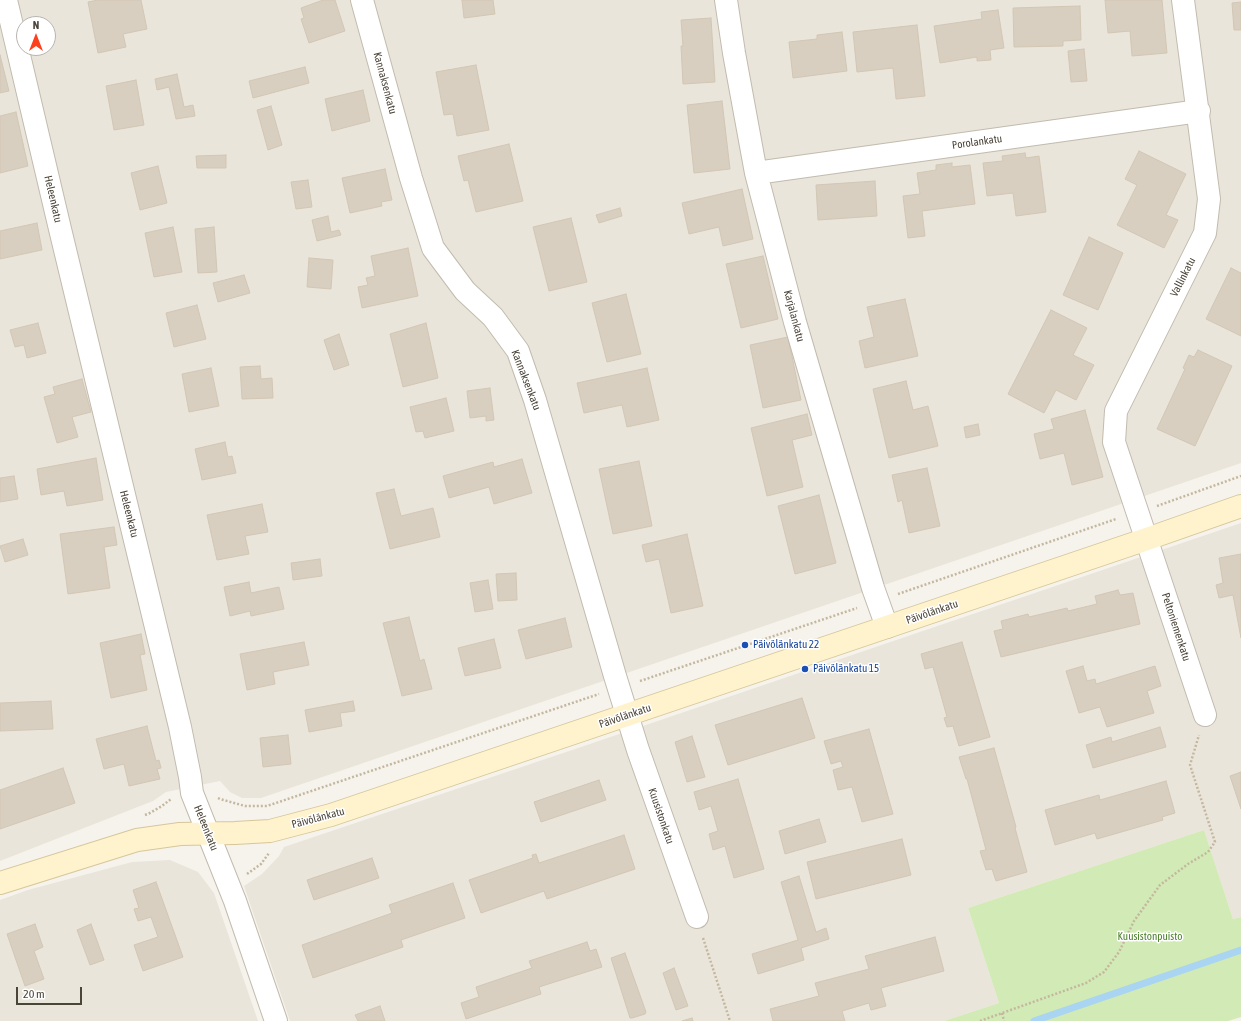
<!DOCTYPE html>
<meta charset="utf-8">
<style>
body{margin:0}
#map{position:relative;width:1241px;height:1021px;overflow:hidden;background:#f6f3ec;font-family:"Asap Condensed",sans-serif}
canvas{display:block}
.north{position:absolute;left:16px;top:16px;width:40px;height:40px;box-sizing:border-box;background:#fff;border:1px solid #b7b4b0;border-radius:50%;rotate:0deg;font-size:11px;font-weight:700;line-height:16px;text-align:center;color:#4b4439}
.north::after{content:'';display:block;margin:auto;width:14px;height:18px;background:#fc3f1d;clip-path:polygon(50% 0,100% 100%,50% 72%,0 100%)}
.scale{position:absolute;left:16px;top:987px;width:66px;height:18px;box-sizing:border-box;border:2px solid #4b4439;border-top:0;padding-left:5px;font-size:12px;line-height:14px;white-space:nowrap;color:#4b4439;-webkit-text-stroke:3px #fff;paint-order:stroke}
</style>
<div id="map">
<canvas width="1241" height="1021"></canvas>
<div class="north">N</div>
<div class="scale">20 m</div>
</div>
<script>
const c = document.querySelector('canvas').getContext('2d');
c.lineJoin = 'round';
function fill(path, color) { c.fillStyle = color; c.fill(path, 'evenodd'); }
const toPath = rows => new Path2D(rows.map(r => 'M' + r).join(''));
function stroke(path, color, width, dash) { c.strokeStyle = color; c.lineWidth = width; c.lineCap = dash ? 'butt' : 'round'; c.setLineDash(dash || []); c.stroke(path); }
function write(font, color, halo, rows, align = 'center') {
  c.font = font + ' "Asap Condensed",sans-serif'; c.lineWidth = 3; c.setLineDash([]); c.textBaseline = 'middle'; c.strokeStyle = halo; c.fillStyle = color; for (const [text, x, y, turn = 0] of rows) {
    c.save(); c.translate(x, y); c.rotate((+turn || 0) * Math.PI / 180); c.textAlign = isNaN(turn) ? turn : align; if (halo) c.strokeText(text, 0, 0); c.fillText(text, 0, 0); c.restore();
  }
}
fill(toPath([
 [0,0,1241,0,1241,463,261,798,242,798,230,792,220,781,166,792,153,801,0,861],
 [24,24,48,24,48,48,24,48],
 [1241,523,1241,917,1233,919,1204,830,968,908,999,1003,944,1021,290,1021,244,886,262,874,279,856,284,847,581,747],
 [170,860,198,872,214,893,258,1021,0,1021,0,900,28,890,132,862]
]), '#eae5da');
fill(toPath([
 [1204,830,1233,919,1241,917,1241,1017,1228,1021,944,1021,999,1003,968,908]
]), '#d2eab5');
stroke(toPath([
 [1034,1021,1241,950]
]), '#a9d4f2', 7);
const building = toPath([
 [98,0,141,0,147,29,123,34,126,47,98,53,88,2,98,0],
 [323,0,335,0,345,31,309,43,301,19,304,18,301,8,323,0],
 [462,0,493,0,495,14,464,18,462,0],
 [1105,0,1162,0,1167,53,1132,56,1130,31,1108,33,1105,0],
 [1241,2,1241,30,1234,30,1232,3,1241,2],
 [1080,6,1081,40,1063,41,1063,46,1014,47,1013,8,1080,6],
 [998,10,1004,48,990,50,991,60,977,61,977,57,940,63,934,26,982,19,981,12,998,10],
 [711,18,715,82,683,84,681,46,683,46,681,20,711,18],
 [917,25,925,96,896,99,893,68,857,72,853,32,917,25],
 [842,32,847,71,793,78,789,42,817,39,817,35,842,32],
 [1084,49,1087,81,1071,82,1068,51,1084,49],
 [0,55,9,91,0,93,0,55],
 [476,65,489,130,457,136,453,114,444,115,436,72,476,65],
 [305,67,309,83,253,98,249,81,305,67],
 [177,74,184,107,193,105,195,116,176,119,169,87,157,90,155,79,177,74],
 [136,80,144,125,114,130,106,86,136,80],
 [363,90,370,121,332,131,325,99,363,90],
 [722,101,730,169,694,173,687,105,722,101],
 [271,106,282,145,268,150,257,110,271,106],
 [16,112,28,166,0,173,0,116,16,112],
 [509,144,523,201,476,212,468,180,464,181,458,156,509,144],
 [1139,151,1186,174,1166,215,1178,220,1164,248,1117,225,1137,185,1125,179,1139,151],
 [1025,153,1026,158,1039,156,1046,212,1016,216,1013,193,987,196,983,163,1003,161,1002,156,1025,153],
 [226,155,226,168,197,168,196,156,226,155],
 [952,163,952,167,970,165,975,204,922,211,925,236,908,238,903,196,920,194,917,173,936,170,936,165,952,163],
 [158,166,167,203,140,210,131,173,158,166],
 [385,169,392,200,381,202,382,206,350,213,342,178,385,169],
 [308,180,312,207,296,209,291,182,308,180],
 [875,181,877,216,818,220,816,185,875,181],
 [742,189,753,239,723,246,719,227,689,234,682,203,742,189],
 [620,208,622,216,599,223,596,215,620,208],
 [328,216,331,232,339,230,341,235,317,241,312,220,328,216],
 [571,218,587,282,549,291,533,227,571,218],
 [37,223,42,250,0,259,0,231,37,223],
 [173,227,182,272,154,277,145,233,173,227],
 [214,227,217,272,198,273,195,229,214,227],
 [1089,237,1123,253,1098,310,1063,295,1089,237],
 [408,248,418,296,362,308,358,287,368,285,366,278,375,276,371,256,408,248],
 [763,256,778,319,741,328,726,264,763,256],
 [309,258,333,260,331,289,307,287,309,258],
 [1231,268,1241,273,1241,336,1206,319,1231,268],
 [244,275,250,293,218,302,213,283,244,275],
 [626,294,641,354,607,362,592,303,626,294],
 [905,299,918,356,865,368,859,341,874,337,867,307,905,299],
 [197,305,206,339,174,347,166,313,197,305],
 [1051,310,1087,328,1073,355,1094,365,1076,400,1056,390,1044,413,1008,394,1051,310],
 [38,323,46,353,27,358,24,345,15,347,10,330,38,323],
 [426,323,438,378,403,387,390,334,426,323],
 [339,334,349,365,334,370,324,340,339,334],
 [788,337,801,400,763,408,750,345,788,337],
 [1198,350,1232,366,1195,446,1157,429,1185,369,1183,368,1189,355,1194,357,1198,350],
 [260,366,261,379,272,378,273,398,242,399,240,367,260,366],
 [211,368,219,406,189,412,182,374,211,368],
 [647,368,659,420,627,427,622,405,584,413,577,383,647,368],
 [82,379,91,412,72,417,78,437,57,443,44,397,55,394,53,387,82,379],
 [906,381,913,410,928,406,938,446,889,458,873,389,906,381],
 [490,388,494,420,486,421,486,416,470,418,467,391,490,388],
 [446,398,454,431,425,438,423,431,416,432,410,407,446,398],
 [1085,410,1103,477,1072,485,1064,453,1040,459,1034,434,1054,429,1051,419,1085,410],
 [807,414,812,435,792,440,803,487,767,496,751,428,807,414],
 [978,424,980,435,966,438,964,427,978,424],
 [225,442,228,457,232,456,236,473,202,480,195,449,225,442],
 [96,458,103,500,67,506,64,491,41,495,37,469,96,458],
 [522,459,532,493,494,504,489,487,449,498,443,476,493,462,494,467,522,459],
 [639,461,652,526,613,534,599,469,639,461],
 [927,468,940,526,909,533,902,500,898,502,892,475,927,468],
 [14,476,18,499,0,502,0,478,14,476],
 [394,489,401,516,433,508,440,537,390,549,376,493,394,489],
 [819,495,836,563,795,574,778,506,819,495],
 [262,504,268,532,245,536,249,554,217,560,207,515,262,504],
 [114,527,117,545,104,547,110,588,68,594,60,534,114,527],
 [687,534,703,606,671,613,659,559,646,562,642,545,687,534],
 [23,539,28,555,5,562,0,546,23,539],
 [1241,554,1241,638,1233,595,1219,598,1216,585,1223,583,1219,558,1241,554],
 [320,559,322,576,293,580,291,563,320,559],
 [516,573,517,600,498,601,496,574,516,573],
 [488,580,493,609,475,612,470,583,488,580],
 [249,582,251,593,279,587,284,609,251,616,250,611,230,616,224,587,249,582],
 [1118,590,1120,595,1133,593,1140,624,1001,657,994,631,1003,629,1001,621,1028,614,1029,617,1067,608,1068,611,1097,604,1095,596,1118,590],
 [409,617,420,661,424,659,432,689,402,696,383,623,409,617],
 [565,618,572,647,526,659,518,630,565,618],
 [141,634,145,654,140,655,147,690,111,698,100,643,141,634],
 [494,639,501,668,465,676,458,648,494,639],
 [304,642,309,665,273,672,275,684,247,690,240,654,304,642],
 [962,642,990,737,959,746,953,726,947,727,944,718,947,717,933,667,925,669,921,654,962,642],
 [1083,666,1087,681,1095,679,1096,684,1155,666,1161,686,1147,691,1154,713,1107,727,1100,707,1079,713,1066,671,1083,666],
 [802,698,815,738,728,765,715,725,802,698],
 [51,701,53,729,0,731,0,703,51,701],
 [353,701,355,711,340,713,342,726,309,732,305,710,353,701],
 [147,726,156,761,159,760,161,768,157,769,160,779,129,786,124,764,104,769,96,739,147,726],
 [1160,727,1166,747,1093,768,1086,745,1111,737,1112,742,1160,727],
 [869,729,893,814,862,822,852,787,838,790,833,770,843,767,841,761,831,764,824,741,869,729],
 [288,735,291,764,263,767,260,738,288,735],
 [692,736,705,777,687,782,675,742,692,736],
 [994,748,1016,827,1015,828,1027,872,996,881,992,869,986,870,980,851,986,850,967,779,966,779,959,757,994,748],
 [63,768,75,803,0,829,0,790,63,768],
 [1241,772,1241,809,1230,776,1241,772],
 [738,779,764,869,734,878,725,846,713,850,709,834,718,831,711,806,699,810,694,792,738,779],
 [599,780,606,800,541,822,534,802,599,780],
 [1166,781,1175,813,1162,817,1163,820,1097,839,1095,833,1055,845,1045,810,1099,795,1100,800,1166,781],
 [819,819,826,842,785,854,779,831,819,819],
 [624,835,635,869,547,899,544,891,481,913,469,880,533,858,532,855,536,854,539,863,624,835],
 [902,839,911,875,816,899,807,862,902,839],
 [372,858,379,878,314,900,307,880,372,858],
 [799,876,816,932,826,928,829,939,801,948,804,960,758,974,752,954,798,940,781,882,799,876],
 [156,882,183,957,143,971,134,945,158,937,151,917,138,921,134,909,139,908,133,890,156,882],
 [453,883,465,918,401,940,403,947,313,978,302,945,392,913,389,905,453,883],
 [35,924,43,947,34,951,44,979,25,986,7,934,35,924],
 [91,924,104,960,90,965,77,930,91,924],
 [935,937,944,971,881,988,886,1006,871,1010,869,1003,842,1011,845,1021,773,1021,770,1009,819,996,815,983,869,969,865,956,935,937],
 [587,942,590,951,596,949,602,967,539,987,541,994,466,1019,461,1003,479,997,476,987,532,968,529,961,587,942],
 [625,953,646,1012,645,1014,632,1018,630,1018,611,958,625,953],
 [674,968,688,1006,676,1010,663,973,674,968],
 [380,1006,385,1021,358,1021,355,1015,380,1006],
 [692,1018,693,1021,682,1021,692,1018]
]);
fill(building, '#d8cfc1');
stroke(building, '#d3c7b4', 1);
const street = toPath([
 [6,0,60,229,180,727,190,777,192,793,235,901,276,1021],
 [362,0,411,178,433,248,465,291,493,317,518,351,535,400,615,676,638,750,697,917],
 [726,0,734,53,756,173,795,322,873,588,887,627],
 [1183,0,1209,199,1205,233,1116,411,1114,442,1205,715],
 [756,173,1199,111]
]);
const secondary = toPath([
 [0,883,137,840,180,834,235,833,270,831,331,815,1147,539,1241,506]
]);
stroke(street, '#c2bbae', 24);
stroke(secondary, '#d6c79b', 24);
stroke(toPath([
 [1157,506,1241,476],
 [898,594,1116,519],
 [640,681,857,608],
 [218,798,220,799,245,806,267,806,599,694],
 [145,815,150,813,162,806,171,799],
 [247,874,261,864,269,853],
 [703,938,730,1021],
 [1002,1013,1004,1021],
 [980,1021,1086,983,1104,972,1119,952,1134,921,1160,885,1188,864,1208,852,1215,842,1190,765,1199,735]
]), '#c4b79f', 2.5, [2, 2]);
stroke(street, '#fff', 22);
stroke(secondary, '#fff3cd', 22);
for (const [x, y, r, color] of [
 [745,645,4,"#1a4fb4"],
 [805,669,4,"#1a4fb4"]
]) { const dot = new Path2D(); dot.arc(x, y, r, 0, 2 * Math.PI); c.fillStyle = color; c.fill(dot); stroke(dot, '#fff', 1.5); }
write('11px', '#4b4439', '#fff', [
 ["Kannaksenkatu",385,83,75],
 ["Porolankatu",977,142,-8],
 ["Heleenkatu",53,199,77],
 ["Vallinkatu",1183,277,-63],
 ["Karjalankatu",794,316,75],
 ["Kannaksenkatu",526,380,69],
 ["Heleenkatu",129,514,76],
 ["Päivölänkatu",932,612,-19],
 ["Peltoniemenkatu",1176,627,72],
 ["Päivölänkatu",625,716,-19],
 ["Kuusistonkatu",661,816,71],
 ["Päivölänkatu",318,818,-15],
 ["Heleenkatu",206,828,68]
]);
write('11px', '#164399', '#fff', [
 ["Päivölänkatu 22",753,645],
 ["Päivölänkatu 15",813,669]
], 'left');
write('11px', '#4a7f2a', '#fff', [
 ["Kuusistonpuisto",1150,937]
]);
</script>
